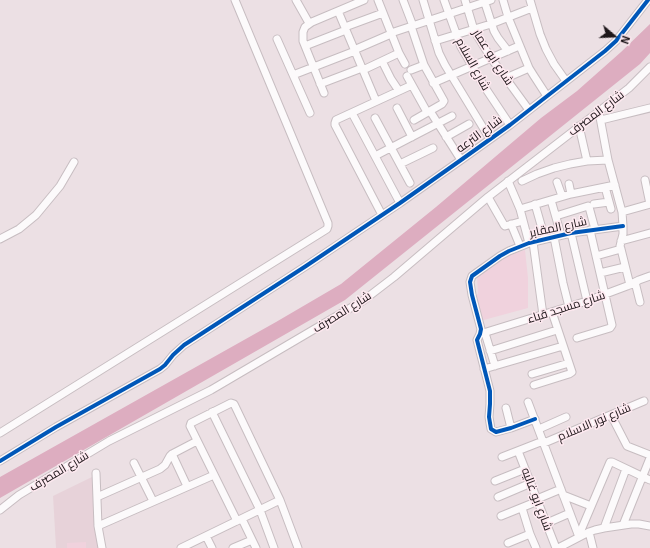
<!DOCTYPE html>
<meta charset="utf-8">
<style>
body{margin:0}
#map{position:relative;width:650px;height:548px;overflow:hidden;background:#ece0e4;font-family:"Exo 2",sans-serif}
canvas{display:block}
.north{position:absolute;left:594px;top:16px;width:40px;height:40px;-webkit-text-stroke:3px #fee9f0;paint-order:stroke;rotate:109deg;font-size:11px;font-weight:700;line-height:16px;text-align:center;color:#1e171a}
.north::after{content:'';display:block;margin:auto;width:14px;height:18px;background:#1e171a;clip-path:polygon(50% 0,100% 100%,50% 72%,0 100%)}
</style>
<div id="map">
<canvas width="650" height="548"></canvas>
<div class="north">N</div>
</div>
<script>
const c = document.querySelector('canvas').getContext('2d');
c.lineJoin = 'round';
function fill(path, color) { c.fillStyle = color; c.fill(path, 'evenodd'); }
const toPath = rows => new Path2D(rows.map(r => 'M' + r).join(''));
function stroke(path, color, width, dash) { c.strokeStyle = color; c.lineWidth = width; c.lineCap = dash ? 'butt' : 'round'; c.setLineDash(dash || []); c.stroke(path); }
function write(font, color, halo, rows, align = 'center') {
  c.font = font + ' "Exo 2",Cairo,sans-serif'; c.lineWidth = 3; c.setLineDash([]); c.textBaseline = 'middle'; c.strokeStyle = halo; c.fillStyle = color; for (const [text, x, y, turn = 0] of rows) {
    c.save(); c.translate(x, y); c.rotate((+turn || 0) * Math.PI / 180); c.textAlign = isNaN(turn) ? turn : align; if (halo) c.strokeText(text, 0, 0); c.fillText(text, 0, 0); c.restore();
  }
}
fill(toPath([
 [94,476,98,548,56,548,53,496]
]), '#e7d2d9');
fill(toPath([
 [525,250,528,278,528,308,480,321,475,303,478,301,476,295,478,294,477,276,500,258],
 [86,542,86,548,67,548,67,543]
]), '#f0d2dd');
fill(toPath([
 [650,24,650,53,640,64,345,300,0,498,0,477,276,322,341,284,436,207,541,118,577,91,621,52]
]), '#ddadc0');
const minor = toPath([
 [296,0,309,23],
 [378,0,399,53,405,64],
 [403,0,413,26],
 [423,0,439,53,445,65,490,139],
 [444,0,461,47,484,86,510,125],
 [465,0,474,30,478,37,491,58,529,110],
 [484,0,494,31,498,38,508,51],
 [503,0,508,17,529,68,534,76,547,96],
 [530,0,540,34,546,49,554,64,566,81],
 [338,11,376,101],
 [411,26,424,65,444,101,442,104,414,120],
 [345,27,383,13],
 [391,33,491,0],
 [277,39,310,113],
 [435,41,491,24,532,8],
 [305,46,346,30],
 [354,50,391,34],
 [382,61,391,79,399,91],
 [363,70,399,53],
 [411,70,424,65],
 [293,75,355,51],
 [407,76,427,112],
 [506,78,529,68],
 [433,83,519,46],
 [320,84,362,68],
 [324,93,303,41,303,32,305,27,312,22,364,0],
 [397,108,412,137],
 [430,111,461,160],
 [599,112,608,160,622,212,623,226,623,234,620,246,621,249,630,285],
 [352,113,400,203],
 [375,118,410,183],
 [601,120,650,108],
 [579,126,587,161],
 [446,137,469,124],
 [375,156,452,116],
 [400,164,433,148],
 [645,180,650,204],
 [508,181,520,209,529,243],
 [522,181,537,174,554,168,570,164,587,161,608,160],
 [557,182,562,196],
 [569,184,571,194],
 [605,187,611,209],
 [488,197,504,225,505,226,523,221],
 [551,200,561,235],
 [535,204,545,239],
 [594,204,609,202],
 [520,209,571,194,615,185],
 [622,212,650,204],
 [382,215,335,125,335,123,336,120,338,119,412,85],
 [556,216,588,206,589,207,595,229],
 [511,224,520,246],
 [571,233,587,301],
 [554,237,563,283,569,307],
 [0,239,19,229,36,215,60,186,74,162],
 [621,241,650,233],
 [533,242,543,315],
 [596,256,621,249],
 [600,273,625,267],
 [635,282,640,302],
 [485,333,495,366],
 [480,334,587,301,627,286,639,280,650,276],
 [577,338,610,328,612,325,590,230],
 [490,351,557,330],
 [484,369,563,346],
 [532,374,569,363],
 [534,385,569,374,572,372,552,312],
 [528,402,579,537],
 [506,408,511,428],
 [212,412,260,510,274,548],
 [611,415,627,446,650,455],
 [535,419,511,428,496,432,491,429,489,417,490,404,490,391,477,340,480,334,481,329,472,295,470,282,472,276,500,256,509,251,529,243,571,233,623,226],
 [539,429,566,417],
 [0,433,327,229,328,226,328,223,235,0],
 [544,443,644,401],
 [518,451,556,548],
 [172,454,187,486],
 [502,457,543,441],
 [0,461,56,427,160,369,165,365,173,355,184,345,306,266,400,203,461,160,510,125,605,51,616,41,648,0],
 [134,463,153,501],
 [96,473,98,526,102,548],
 [495,481,525,469],
 [563,495,591,506],
 [97,497,160,469,165,465,170,456,172,454,197,441],
 [498,497,531,483],
 [537,499,561,489],
 [522,508,530,534,536,548],
 [0,510,19,495,109,441,211,390,364,300,394,277,488,197,620,95,629,88,650,67],
 [501,516,538,501],
 [242,519,256,548],
 [237,521,190,426,191,423,231,403,234,404,235,406,280,500,298,548],
 [547,523,570,513],
 [623,525,650,458],
 [98,526,214,475],
 [604,528,626,469],
 [589,532,593,548],
 [579,535,610,462,612,462,650,480],
 [206,536,212,548],
 [508,543,530,534],
 [181,548,280,500],
 [233,548,252,540],
 [558,548,589,532,595,530,604,528,631,524,639,524,650,526]
]);
stroke(minor, '#c7bdc1', 9);
stroke(minor, '#fcfafb', 7);
stroke(toPath([
 [535,419,511,428,496,432,491,429,489,417,490,404,490,391,477,340,480,334,481,329,472,295,470,282,472,276,500,256,509,251,529,243,571,233,623,226],
 [0,461,56,427,160,369,165,365,173,355,184,345,306,266,400,203,461,160,510,125,605,51,616,41,648,0]
]), '#0057b8', 4);
write('12px', '#1e171a', '#fee9f0', [
 ["شارع ابو عمار",493,57,57],
 ["شارع السلام",473,64,61],
 ["شارع المصرف",596,113,-37],
 ["شارع الترعه",479,134,-36],
 ["شارع المقابر",558,227,-12],
 ["شارع مسجد قباء",566,307,-18],
 ["شارع المصرف",342,312,-32],
 ["شارع نور الاسلام",594,422,-23],
 ["شارع المصرف",59,471,-31],
 ["شارع ابو غاليه",537,499,69]
]);
</script>
